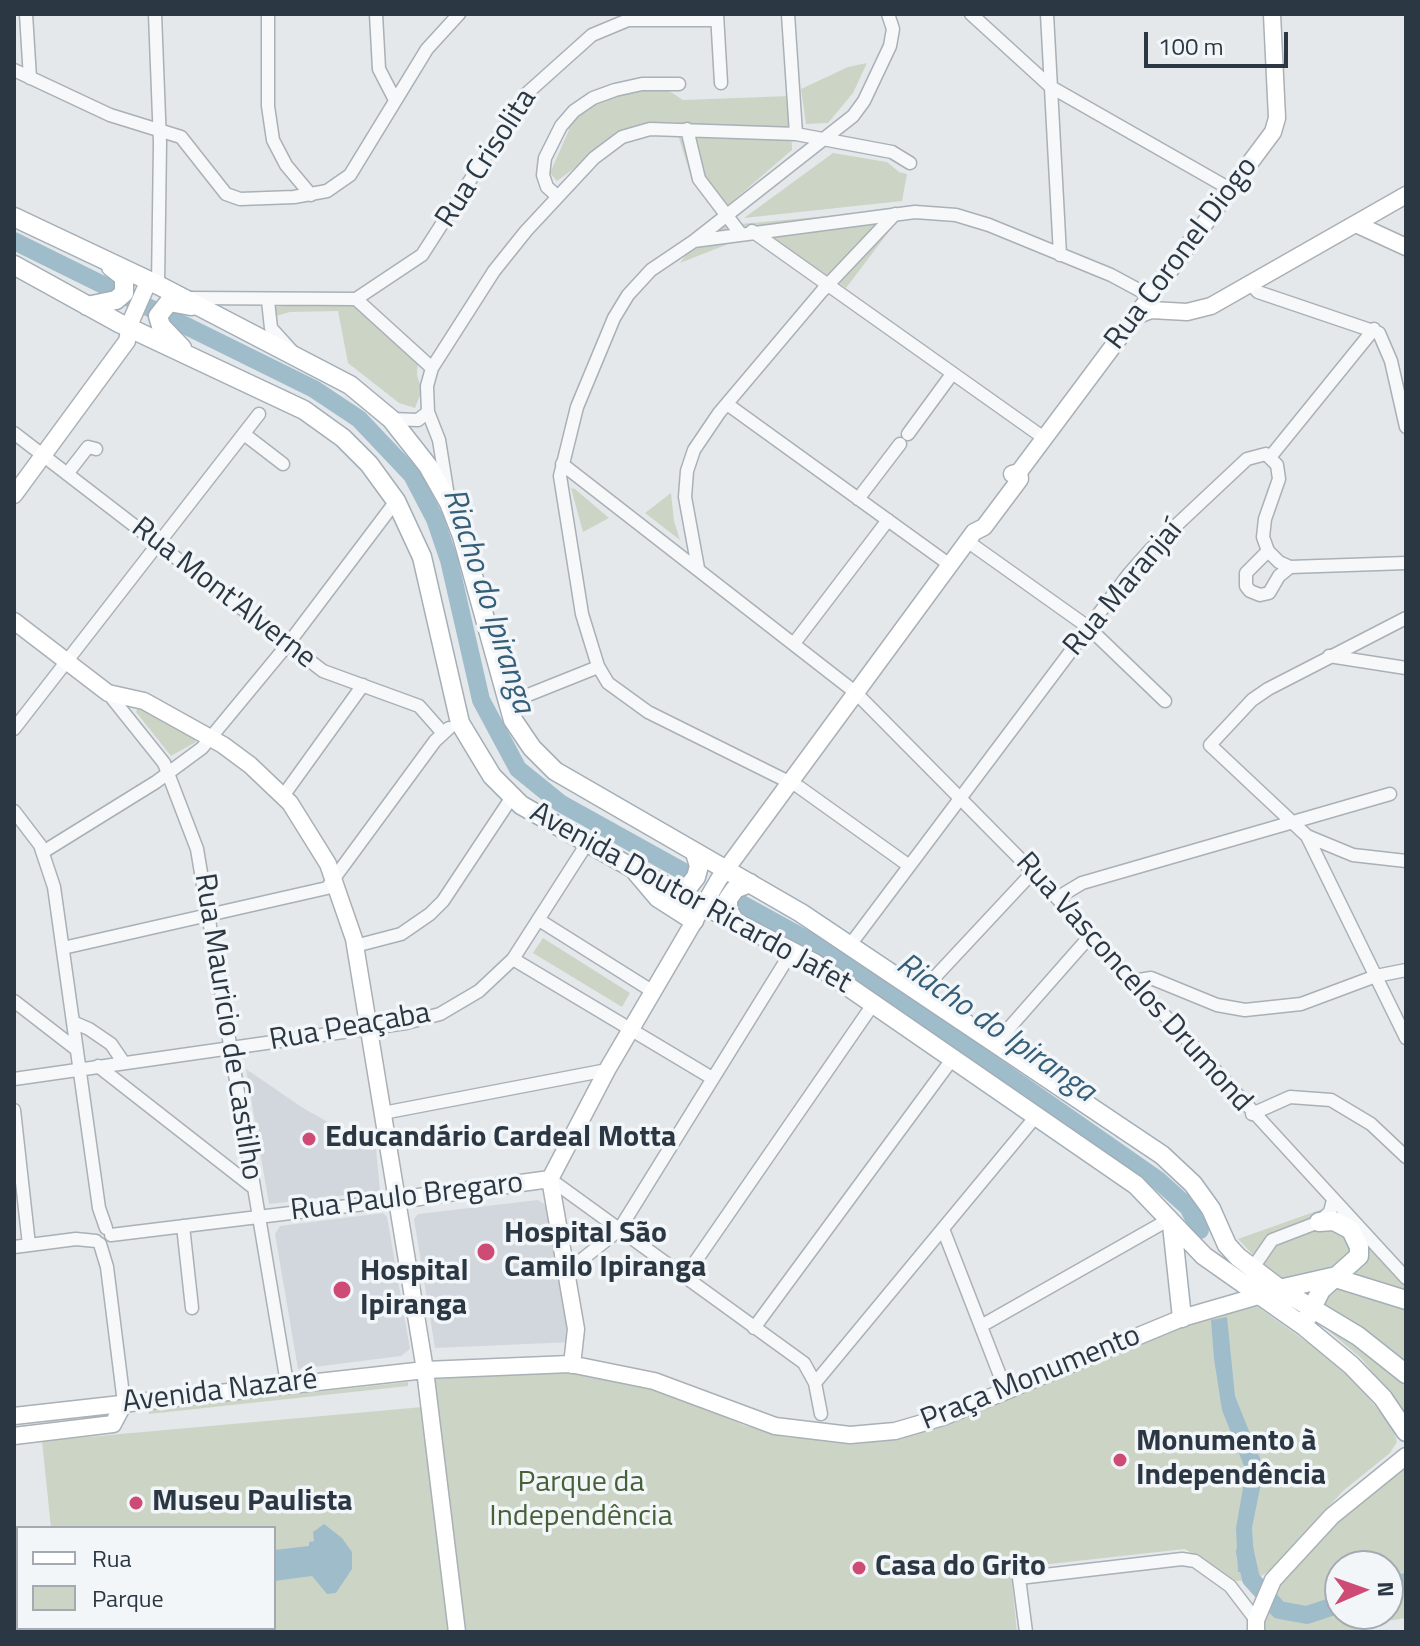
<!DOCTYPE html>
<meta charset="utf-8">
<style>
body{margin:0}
#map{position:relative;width:1420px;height:1646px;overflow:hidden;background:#e4e8eb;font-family:"Titillium Web",sans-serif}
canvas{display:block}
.frame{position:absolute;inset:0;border:16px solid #2b3844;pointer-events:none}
.legend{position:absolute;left:16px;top:1526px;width:260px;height:104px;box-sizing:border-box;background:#f3f6f9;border:2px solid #a3aab1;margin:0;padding:10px 14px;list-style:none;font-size:24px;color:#2b3844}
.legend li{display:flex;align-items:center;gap:16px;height:40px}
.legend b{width:40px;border:2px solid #a3aab1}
.north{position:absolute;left:1324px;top:1550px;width:80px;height:80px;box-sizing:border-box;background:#f3f6f9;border:2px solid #a3aab1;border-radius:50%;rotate:88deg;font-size:22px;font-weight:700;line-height:32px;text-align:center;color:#2b3844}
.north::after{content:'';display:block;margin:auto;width:28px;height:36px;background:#ce4b75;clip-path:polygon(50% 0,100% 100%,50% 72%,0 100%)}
.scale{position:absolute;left:1144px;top:32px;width:144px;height:36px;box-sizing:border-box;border:4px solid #2b3844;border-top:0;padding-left:10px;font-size:24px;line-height:28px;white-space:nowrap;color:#2b3844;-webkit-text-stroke:6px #f3f6f9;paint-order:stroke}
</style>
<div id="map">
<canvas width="1420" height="1646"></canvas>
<div class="frame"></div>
<ul class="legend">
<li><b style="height:10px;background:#fff"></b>Rua</li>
<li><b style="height:22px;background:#ccd5c5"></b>Parque</li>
</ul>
<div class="north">N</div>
<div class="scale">100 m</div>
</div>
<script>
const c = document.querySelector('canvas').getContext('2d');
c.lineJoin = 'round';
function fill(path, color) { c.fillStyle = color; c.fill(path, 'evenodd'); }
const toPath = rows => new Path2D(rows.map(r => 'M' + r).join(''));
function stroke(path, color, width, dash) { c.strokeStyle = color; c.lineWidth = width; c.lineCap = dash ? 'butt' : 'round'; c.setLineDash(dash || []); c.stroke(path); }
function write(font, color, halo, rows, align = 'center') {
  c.font = font + ' "Titillium Web",sans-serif'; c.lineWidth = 7; c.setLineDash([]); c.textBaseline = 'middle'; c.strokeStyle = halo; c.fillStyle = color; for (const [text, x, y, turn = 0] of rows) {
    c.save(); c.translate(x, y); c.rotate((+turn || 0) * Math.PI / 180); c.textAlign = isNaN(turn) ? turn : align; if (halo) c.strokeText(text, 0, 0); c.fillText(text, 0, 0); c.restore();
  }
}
fill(toPath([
 [246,1069,303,1108,376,1149,380,1191,269,1204],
 [538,1200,546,1205,572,1342,435,1348,414,1219,418,1214],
 [383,1213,387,1217,410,1349,401,1356,298,1369,275,1234,280,1226]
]), '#d2d7dd');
fill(toPath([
 [867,63,853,93,828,123,806,124,801,89,848,67],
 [663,87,683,100,790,96,792,150,728,205,740,224,906,209,846,288,761,231,680,263,718,213,692,180,674,122,628,128,557,181,550,173,569,130,565,124,598,99,601,102,617,93],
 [833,153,887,162,899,172,907,174,902,201,744,218],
 [355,301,418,361,417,375,422,390,415,408,399,403,348,363,338,311,290,312,273,317,272,307],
 [571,488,575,489,609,518,583,532],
 [671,493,674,521,680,540,645,513],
 [138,706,195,739,196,742,171,756,136,712],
 [543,938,630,993,622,1007,533,953],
 [1328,1207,1334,1208,1359,1231,1406,1285,1406,1414,1361,1358,1312,1317,1238,1239],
 [1255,1305,1339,1365,1392,1425,1397,1442,1390,1453,1343,1491,1269,1571,1255,1580,1236,1581,1185,1549,1023,1567,1012,1582,1017,1632,461,1632,435,1379,577,1369,673,1393,743,1425,784,1437,850,1442,1185,1324],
 [408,1382,408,1386,149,1414,149,1410],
 [423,1407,449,1632,14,1632,14,1536,18,1535,18,1628,274,1628,274,1528,51,1528,42,1441],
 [1406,1465,1406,1618,1374,1623,1358,1632,1258,1632,1270,1588,1338,1518],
 [1340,1566,1388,1566,1388,1614,1340,1614]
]), '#ccd5c5');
fill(toPath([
 [1227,1317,1235,1396,1261,1461,1262,1478,1252,1528,1255,1573,1238,1572,1236,1528,1246,1471,1222,1410,1214,1359,1211,1320],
 [324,1524,342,1538,352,1552,352,1569,336,1593,327,1594,312,1576,274,1581,274,1550,309,1546,309,1542,314,1541,313,1532]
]), '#9fbccb');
stroke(toPath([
 [14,241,314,389,359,419,412,475,435,519,449,560,481,700,518,769,560,803,686,873],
 [736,901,838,957,1158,1180,1188,1207,1200,1230],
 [1245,1552,1251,1579,1279,1610,1307,1615,1340,1604],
 [1388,1587,1406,1582]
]), '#9fbccb', 18);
const street = toPath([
 [26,14,30,78],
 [155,14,160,143,158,285],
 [268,14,268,106,273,140,286,165,311,195],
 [376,14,379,69,395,100],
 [717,14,721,83],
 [788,14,796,134],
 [971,14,1051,87,1230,189],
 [1047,14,1060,255],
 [14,70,110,115,181,137,226,194,240,199,294,197,327,191,350,175,427,49,459,14],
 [687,129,699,179,740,233],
 [556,195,547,187,543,175,545,158,561,126,574,111,593,98,615,90,642,84,679,84],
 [752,231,1044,438],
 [694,241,853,116,864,101,890,46,893,29,888,14],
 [1251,284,1258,292,1379,333,1391,361,1406,427],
 [190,298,356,299,432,368],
 [356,299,422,255,525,95,592,35,628,20,717,20],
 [268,301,271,328,291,350],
 [727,404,950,565],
 [391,419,418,420,428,412],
 [14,433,323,671,419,706,442,732],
 [244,434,283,464],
 [908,434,952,374],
 [1271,456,1374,329],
 [562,464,855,692,1033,872,1406,1278],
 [67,474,88,447,96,449],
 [448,496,439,440,428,412,427,386,432,368,494,271,526,231,594,158,622,137,650,129,796,134,892,152,910,163],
 [858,499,900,444],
 [967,541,1088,627,1165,701],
 [1268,551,1246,573,1246,586,1250,591,1260,595,1269,593,1279,576,1290,567],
 [698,568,685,497,687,471,694,450,719,413,822,291,895,214],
 [1406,618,1268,689,1252,700,1210,745,1307,836,1406,1038],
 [795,642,888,520],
 [1329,656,1406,668],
 [108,693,164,763,197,849,287,1383],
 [508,703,598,667],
 [14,729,259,414],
 [283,796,363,685],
 [14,811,40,845,54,887,99,1208,106,1228],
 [1307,836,1353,855,1406,861],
 [43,852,156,782,202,748,288,644,396,501],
 [908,865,799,787,648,712,608,683,598,666,582,614,560,476,577,407,614,318,628,295,651,270,694,241,915,212,956,215,989,225,1111,275,1150,296],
 [1057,898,1082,883,1390,794],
 [539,920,652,991],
 [850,945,1128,575,1150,550,1247,459,1266,454,1277,465,1279,479,1265,519,1263,537,1268,551,1279,562,1290,567,1406,563],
 [355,946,401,934,430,914,443,901,512,797],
 [63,948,327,888,435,741,449,728],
 [513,959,712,1078],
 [1133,981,1151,978,1217,1005,1245,1010,1301,1004,1376,976,1406,970],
 [920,993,1033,872],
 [14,1001,76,1049],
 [73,1022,89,1029,111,1044,124,1063],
 [995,1044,1091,935],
 [98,1066,254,1188],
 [14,1079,406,1023,440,1014,479,991,513,959,588,842],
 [14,1110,29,1245],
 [383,1113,607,1070],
 [1252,1114,1290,1097,1331,1100,1371,1124,1406,1157],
 [550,1179,804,1363,815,1383],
 [183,1226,192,1308],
 [943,1229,1006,1391],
 [111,1235,397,1200],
 [100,1244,107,1267,124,1403],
 [14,1247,76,1239,96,1241],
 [1252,1269,1272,1240,1319,1222,1330,1212,1333,1200],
 [565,1273,619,1230,792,951],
 [684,1278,874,1003],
 [981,1326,1168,1220],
 [754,1328,953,1058],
 [821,1414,815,1383,1037,1115],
 [1026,1632,1019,1578,1182,1559,1195,1561,1230,1586,1256,1620]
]);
const secondary = toPath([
 [1356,224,1406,247],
 [1135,316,1151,310,1187,312,1211,306,1406,195],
 [1012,474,1019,472,1273,132,1277,118,1272,14],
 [14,495,127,341,131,321,149,280],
 [14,621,108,693,144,701,223,745,250,765,290,803,328,864,354,939,425,1370,457,1632],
 [550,1179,607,1070,719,879,974,532,984,527,1020,479,1019,472],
 [550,1179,576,1329,572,1365],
 [397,1200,550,1179],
 [14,1416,425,1370,570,1364,654,1381,775,1426,850,1435,895,1431,943,1417,1182,1318,1258,1296],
 [14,1436,113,1424,124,1403],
 [1256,1632,1256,1620,1273,1580,1332,1516,1406,1456]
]);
const primary = toPath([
 [14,217,158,285,350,385,391,419,428,466,449,503,462,536,513,720,532,748,555,771,801,913,1162,1155,1193,1184,1211,1209,1227,1245,1238,1257,1280,1289,1358,1336,1406,1374],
 [14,265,119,323,304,410,343,438,369,464,396,501,422,557,460,723,492,776,521,805,634,869,814,963,1136,1185,1204,1256,1305,1327,1351,1365,1383,1398,1406,1432],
 [87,306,116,300,124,293,124,277,111,267],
 [182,348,161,326,158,316,169,302,191,306],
 [636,872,658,898,694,921],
 [676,889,689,886,696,877,699,866,695,853],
 [734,920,728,910,728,899,735,889,750,883],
 [1172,1225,1182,1318],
 [1275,1290,1332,1277,1406,1300],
 [1307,1318,1321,1290,1359,1256,1359,1247,1351,1230,1334,1221,1319,1222]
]);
stroke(street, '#a9b0b6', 15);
stroke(secondary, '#a9b0b6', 19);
stroke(primary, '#a3aeb7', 21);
stroke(street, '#f6f8fa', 12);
stroke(secondary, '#fff', 16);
stroke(primary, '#fff', 18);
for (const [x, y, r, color] of [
 [309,1139,8,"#ce4b75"],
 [486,1252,10,"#ce4b75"],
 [342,1290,10,"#ce4b75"],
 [1120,1460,8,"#ce4b75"],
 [136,1503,8,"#ce4b75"],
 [859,1568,8,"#ce4b75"]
]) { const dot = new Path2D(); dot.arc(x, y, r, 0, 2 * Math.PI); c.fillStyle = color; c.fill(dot); stroke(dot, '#f3f6f9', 3); }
write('30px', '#2b3844', '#f3f6f9', [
 ["Rua Crisolita",487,159,-57],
 ["Rua Coronel Diogo",1182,254,-53],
 ["Rua Maranjaí",1124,589,-50],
 ["Rua Mont'Alverne",223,594,38],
 ["Avenida Doutor Ricardo Jafet",690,899,29],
 ["Rua Vasconcelos Drumond",1133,983,48],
 ["Rua Mauricio de Castilho",227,1027,81],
 ["Rua Peaçaba",350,1028,-10],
 ["Rua Paulo Bregaro",407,1198,-7],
 ["Praça Monumento",1031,1379,-22],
 ["Avenida Nazaré",220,1392,-7]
]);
write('bold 30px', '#2b3844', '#f3f6f9', [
 ["Educandário Cardeal Motta",325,1139],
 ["Hospital São",504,1235],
 ["Camilo Ipiranga",504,1269],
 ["Hospital",360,1273],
 ["Ipiranga",360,1307],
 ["Monumento à",1136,1443],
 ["Independência",1136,1477],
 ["Museu Paulista",152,1503],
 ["Casa do Grito",875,1568]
], 'left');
write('30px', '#466038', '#f3f6f9', [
 ["Parque da",581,1484],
 ["Independência",581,1518]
]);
write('italic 32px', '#355e78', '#f3f6f9', [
 ["Riacho do Ipiranga",487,601,72],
 ["Riacho do Ipiranga",995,1029,35]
]);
</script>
